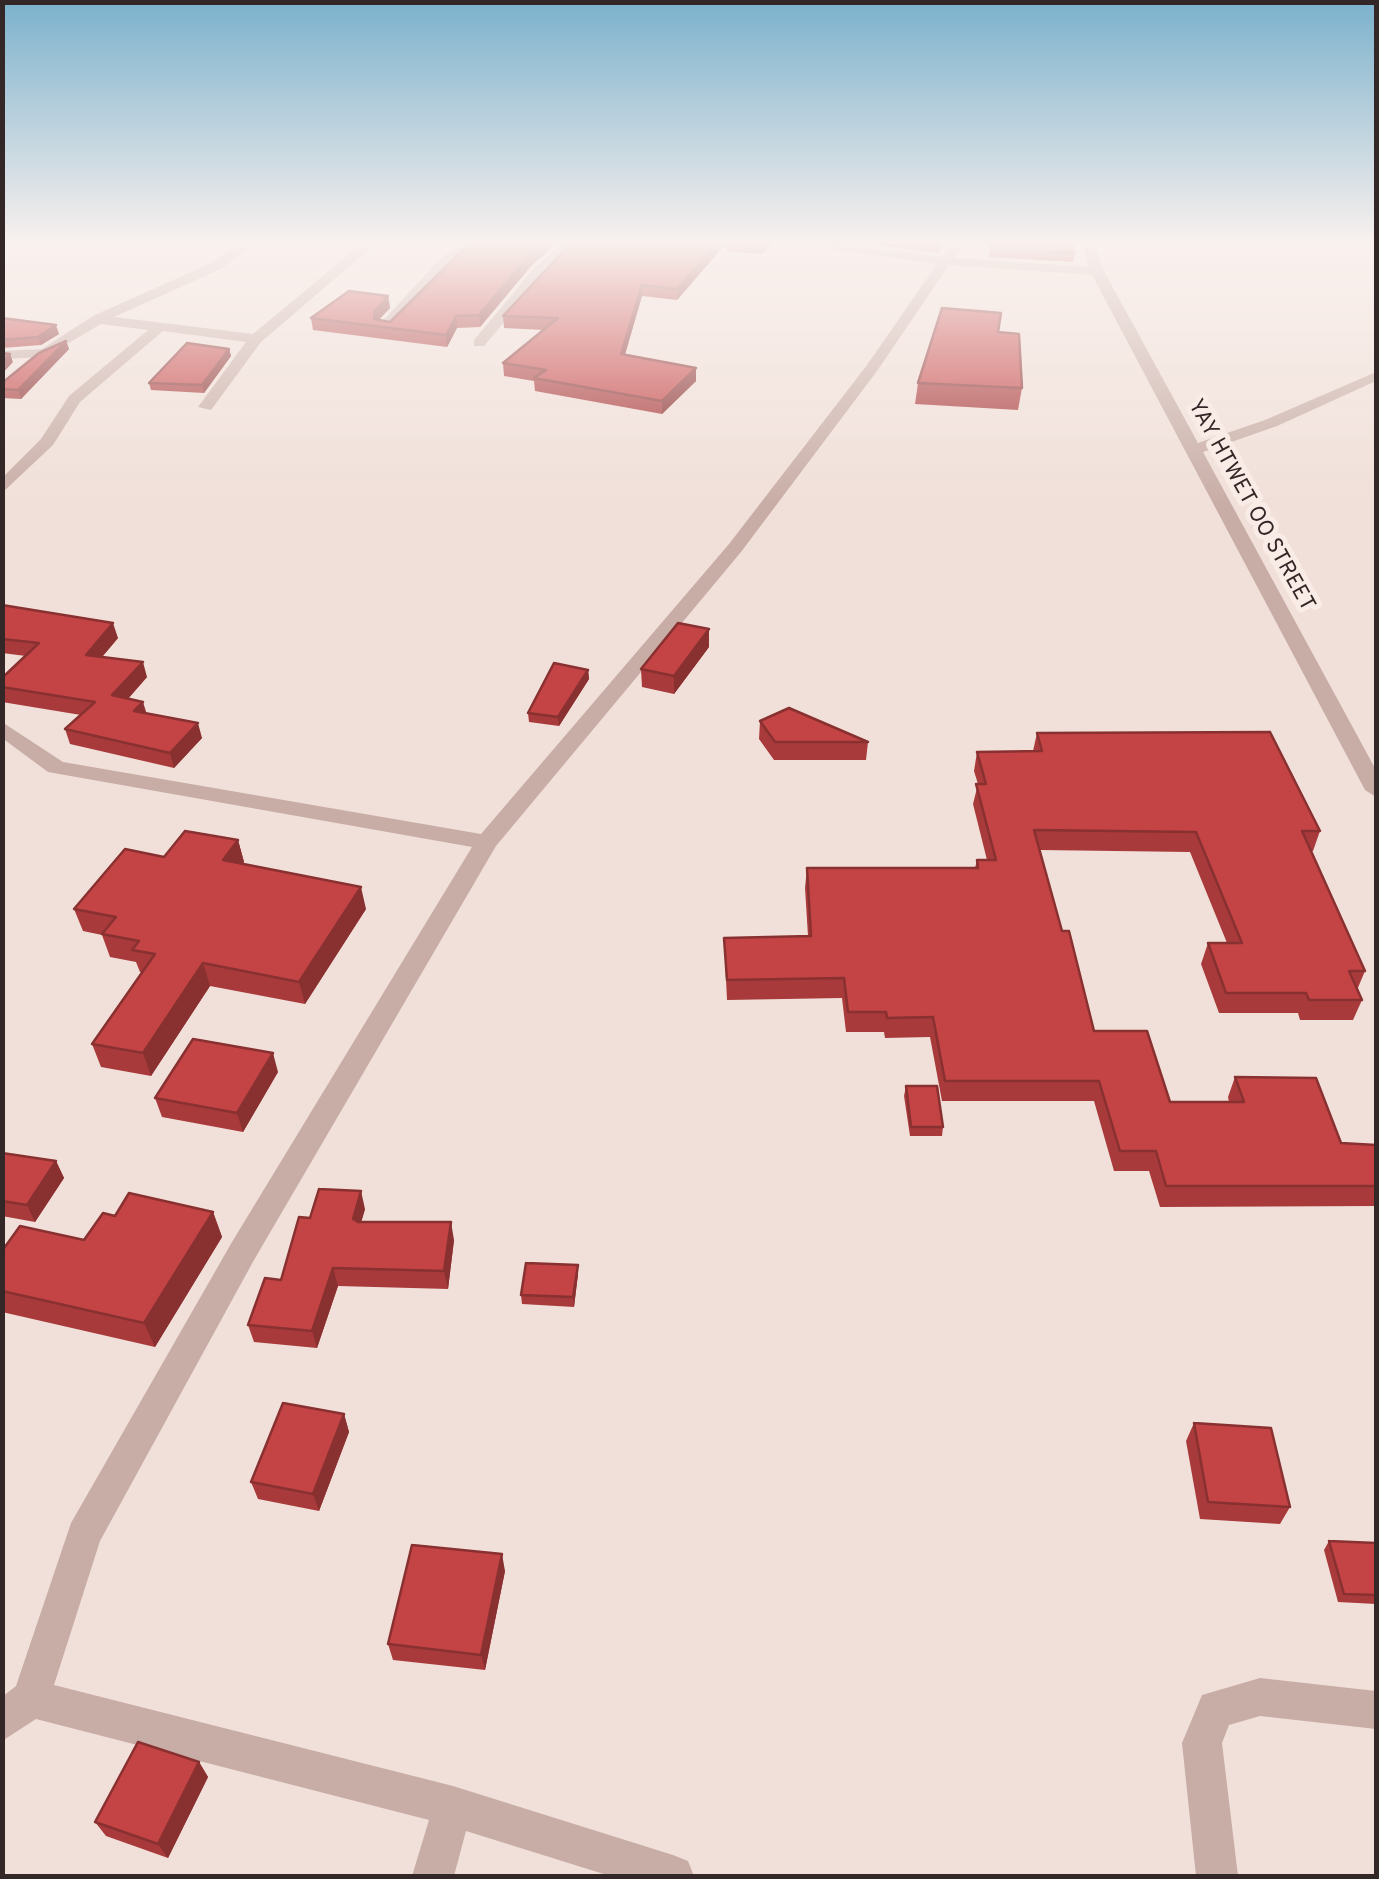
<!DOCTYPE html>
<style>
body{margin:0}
#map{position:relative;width:1379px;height:1879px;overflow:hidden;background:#f1e0d9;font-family:Overpass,sans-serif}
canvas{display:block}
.frame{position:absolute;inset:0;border:5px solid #342727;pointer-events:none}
</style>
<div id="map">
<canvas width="1379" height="1879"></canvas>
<div class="frame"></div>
</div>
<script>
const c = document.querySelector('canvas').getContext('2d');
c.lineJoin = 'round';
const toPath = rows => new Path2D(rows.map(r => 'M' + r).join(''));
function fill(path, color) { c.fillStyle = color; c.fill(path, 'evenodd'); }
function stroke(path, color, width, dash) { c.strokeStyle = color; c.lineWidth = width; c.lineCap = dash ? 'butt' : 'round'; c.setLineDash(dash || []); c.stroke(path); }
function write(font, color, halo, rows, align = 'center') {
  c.font = font + ' Overpass,sans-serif'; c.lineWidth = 10; c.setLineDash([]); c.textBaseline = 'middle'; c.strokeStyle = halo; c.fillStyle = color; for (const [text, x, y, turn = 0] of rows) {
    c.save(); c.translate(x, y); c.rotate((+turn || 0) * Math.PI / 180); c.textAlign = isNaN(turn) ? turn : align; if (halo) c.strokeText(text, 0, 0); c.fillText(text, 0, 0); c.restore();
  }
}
fill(toPath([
 [241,242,256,242,223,268,114,317,253,334,364,242,378,242,261,342,211,410,198,407,246,342,163,331,80,402,53,445,2,493,2,478,41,439,69,396,148,330,101,324,45,357,2,359,2,351,42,349,93,316,213,262,241,242],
 [462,242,476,242,446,269,389,331,379,331,379,325,436,263,462,242],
 [564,242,578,242,545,273,484,346,474,346,474,340,535,267,564,242],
 [782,242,823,242,942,257,951,242,964,242,954,258,1089,267,1082,242,1094,242,1104,271,1198,443,1265,420,1376,372,1376,381,1277,426,1203,452,1376,770,1376,797,1365,790,1092,275,949,265,877,371,741,552,496,846,254,1260,100,1541,54,1685,453,1786,673,1855,688,1861,694,1876,610,1876,466,1831,454,1876,412,1876,429,1820,36,1719,2,1741,2,1697,16,1686,71,1523,232,1242,472,847,48,772,2,738,2,722,63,762,481,834,729,544,867,365,937,264,782,242],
 [1260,1678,1376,1691,1376,1729,1260,1716,1229,1725,1222,1743,1238,1876,1196,1876,1182,1743,1202,1695,1260,1678]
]), '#c8ada6');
fill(toPath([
 [471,242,558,242,532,265,480,327,457,328,447,347,313,330,311,318,388,296,390,308,379,320,390,322],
 [727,242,677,300,642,296,625,355,696,368,696,381,662,414,535,391,534,381,504,376,503,363,544,330,504,328,503,316],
 [774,242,761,254,727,251,727,244],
 [879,242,944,242,939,253,878,245],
 [990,247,1075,253,1073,262,989,257],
 [2,318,59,334,41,345,2,348],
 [998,332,1022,388,1018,410,915,404,918,383],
 [66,341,69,349,21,399,2,398,2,383],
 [229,349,231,356,204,393,151,390,149,383],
 [2,605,118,638,102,657,147,677,128,699,147,714,202,738,174,768,70,744,65,729,81,715,2,702,2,678,26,656,2,653],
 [709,647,674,694,642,687,641,669],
 [588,670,589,679,559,726,529,722,528,713],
 [760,721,868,742,866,760,774,760,759,739],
 [1037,733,1320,831,1313,851,1311,851,1365,971,1357,990,1362,1000,1353,1020,1300,1020,1298,1013,1219,1013,1201,964,1208,943,1227,943,1190,852,1040,850,1062,931,1094,1031,1170,1102,1229,1102,1228,1097,1235,1077,1341,1143,1376,1145,1376,1206,1160,1207,1149,1171,1114,1171,1094,1101,942,1101,930,1037,885,1038,884,1032,846,1032,842,998,727,1000,724,938,808,936,805,888,807,868,975,868,977,860,987,860,973,804,978,784,974,771,977,752,1033,751],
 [238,840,244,862,242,864,366,909,305,1004,210,986,151,1076,101,1067,92,1044,142,972,140,972,136,962,110,957,102,935,83,931,74,909,164,857],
 [278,1072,243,1132,162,1117,155,1098],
 [906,1086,943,1127,942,1136,910,1136,904,1096],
 [2,1153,56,1161,64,1178,35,1222,2,1216],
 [365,1209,361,1222,454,1240,448,1289,338,1286,317,1348,254,1342,248,1325,281,1280,310,1218],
 [213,1212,222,1237,155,1347,2,1312,2,1251,84,1240,115,1216],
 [578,1265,578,1274,574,1307,522,1304,521,1295],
 [344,1414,349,1432,319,1511,258,1499,251,1482],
 [1194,1423,1290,1507,1280,1524,1200,1519,1186,1441],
 [1329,1541,1376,1543,1376,1604,1338,1602,1324,1550],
 [505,1571,485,1670,393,1660,388,1644],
 [199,1762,208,1777,168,1858,106,1836,95,1822]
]), '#a93a3b');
fill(toPath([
 [544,242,558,242,532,265,480,327,479,315,531,253],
 [718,242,727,242,677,300,677,289],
 [767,242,774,242,761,254,761,248],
 [642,285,642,296,621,367,621,354],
 [388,296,390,308,376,322,374,319,375,311],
 [456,316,457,328,447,347,446,335],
 [56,325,59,334,41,345,38,337],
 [66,341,69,349,21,399,18,390],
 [229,349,231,356,204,393,202,385],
 [10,354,13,362,2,374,2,362],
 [696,368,696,381,662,414,662,401],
 [113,623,118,638,91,670,86,655],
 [709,629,709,647,674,694,674,676],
 [143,662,147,677,117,711,112,695],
 [588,670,589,679,559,726,558,717],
 [143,702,148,718,134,711],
 [198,723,202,738,174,768,170,753],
 [238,840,244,862,229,882,223,860],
 [361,887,366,909,305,1004,299,982],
 [203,963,210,986,151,1076,143,1053],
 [273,1053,278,1072,243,1132,237,1113],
 [56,1161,64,1178,35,1222,27,1205],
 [361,1191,365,1209,357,1237,353,1219],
 [213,1212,222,1237,155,1347,144,1323],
 [451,1222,454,1240,448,1289,444,1271],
 [578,1265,578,1274,574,1307,573,1297],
 [333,1268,338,1286,317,1348,312,1331],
 [344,1414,349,1432,319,1511,313,1494],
 [502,1554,505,1571,485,1670,481,1655],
 [199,1762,208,1777,168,1858,158,1844]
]), '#893030');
const building = toPath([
 [471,242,544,242,531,253,479,315,456,316,446,335,311,318,349,291,388,296,375,311,374,319,390,322,471,242],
 [572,242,718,242,677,289,642,285,621,354,696,368,662,401,534,378,546,370,503,363,558,318,503,316,572,242],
 [728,242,767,242,761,248,727,244,728,242],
 [912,242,941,242,939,246,912,242],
 [991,242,1071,242,1075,253,990,247,991,242],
 [942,308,1001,313,998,332,1019,334,1022,388,918,383,942,308],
 [2,318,56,325,38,337,2,340,2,318],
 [66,341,18,390,2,389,2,383,39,353,66,341],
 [187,343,229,349,202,385,149,383,187,343],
 [2,353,10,354,2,362,2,353],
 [2,605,113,623,86,655,143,662,112,695,143,702,134,711,198,723,170,753,65,729,95,702,2,687,2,678,39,643,2,639,2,605],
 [678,623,709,629,674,676,641,669,678,623],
 [554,663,588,670,558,717,528,713,554,663],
 [789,708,868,742,775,742,760,721,789,708],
 [1270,732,1320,831,1302,831,1365,971,1349,971,1362,1000,1309,1000,1306,993,1226,993,1208,943,1242,943,1196,832,1034,830,1062,931,1069,931,1094,1031,1147,1031,1170,1102,1244,1102,1235,1077,1316,1078,1341,1143,1376,1145,1376,1186,1166,1186,1156,1151,1120,1151,1099,1081,945,1081,933,1017,887,1018,886,1012,848,1012,844,978,727,980,724,938,811,936,807,868,978,868,977,860,996,860,976,784,986,784,977,752,1042,751,1037,733,1270,732],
 [185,831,238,840,223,860,361,887,299,982,203,963,143,1053,92,1044,155,954,132,950,139,941,102,934,116,917,74,909,125,849,164,857,185,831],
 [193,1039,273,1053,237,1113,155,1098,193,1039],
 [906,1086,937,1086,943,1127,911,1127,906,1086],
 [2,1153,56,1161,27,1205,2,1201,2,1153],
 [319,1189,361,1191,353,1219,358,1222,451,1222,444,1271,333,1268,312,1331,248,1325,265,1278,281,1280,299,1217,310,1218,319,1189],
 [129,1193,213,1212,144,1323,2,1291,2,1251,20,1226,84,1240,103,1213,115,1216,129,1193],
 [526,1263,578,1265,573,1297,521,1295,526,1263],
 [283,1403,344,1414,313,1494,251,1482,283,1403],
 [1194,1423,1271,1428,1290,1507,1208,1502,1194,1423],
 [1329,1541,1376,1543,1376,1595,1344,1594,1329,1541],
 [412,1545,502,1554,481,1655,388,1644,412,1545],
 [138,1742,199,1762,158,1844,95,1822,138,1742]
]);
fill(building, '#c44445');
stroke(building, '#893030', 2.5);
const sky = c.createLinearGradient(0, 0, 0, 505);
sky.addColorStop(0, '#7bb1cc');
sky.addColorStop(0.48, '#f9f1ee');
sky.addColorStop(1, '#f9f1ee00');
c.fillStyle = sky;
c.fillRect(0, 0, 1379, 505);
write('22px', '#342727', '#f9ebe5', [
 ["YAY HTWET OO STREET",1250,506,61]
]);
</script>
